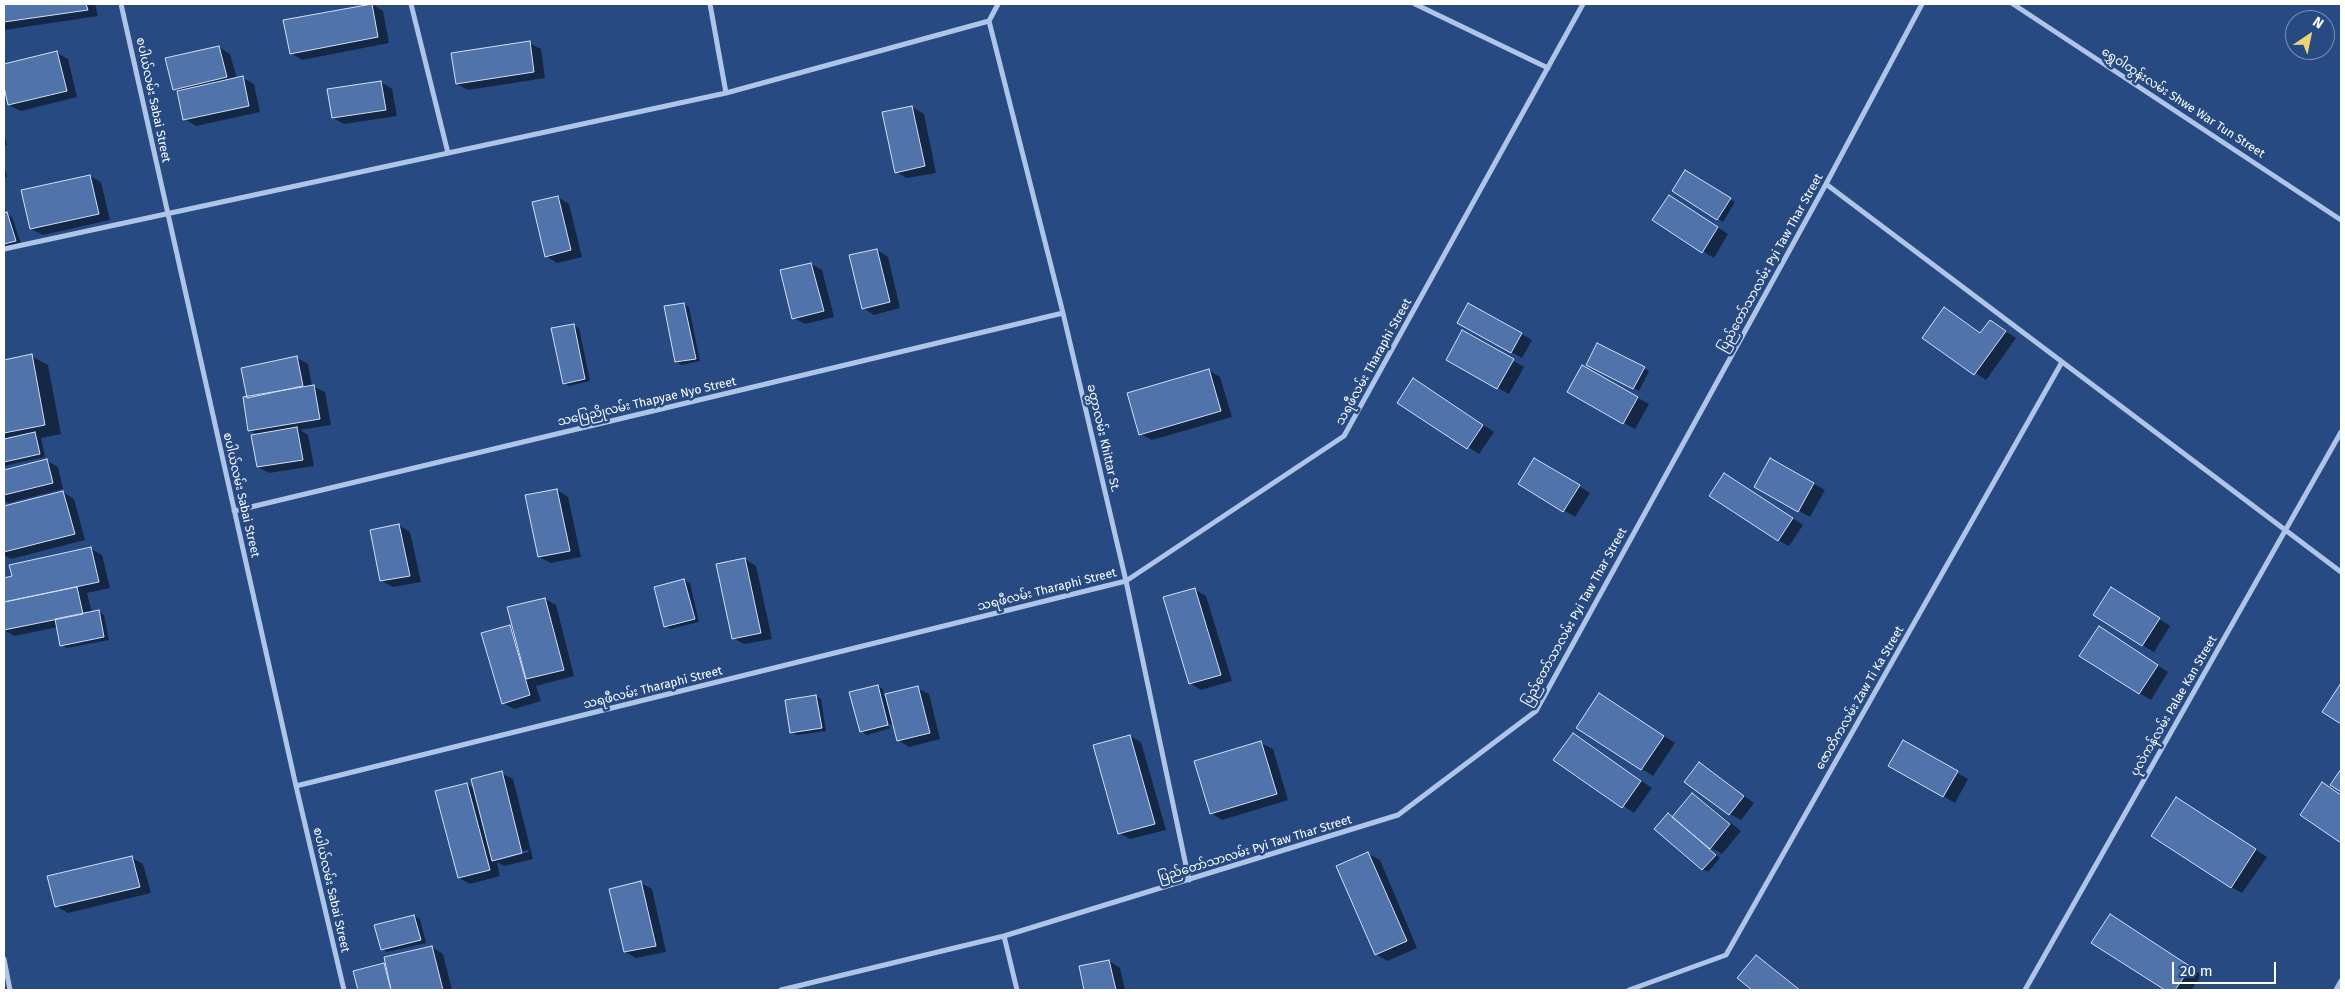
<!DOCTYPE html>
<meta charset="utf-8">
<style>
body{margin:0}
#map{position:relative;width:2345px;height:994px;overflow:hidden;background:#274a82;font-family:"Fira Sans",sans-serif}
canvas{display:block}
.frame{position:absolute;inset:0;border:5px solid #fff;pointer-events:none}
.north{position:absolute;left:2285px;top:10px;width:50px;height:50px;box-sizing:border-box;background:#274a82;border:1px solid #7d92b4;border-radius:50%;rotate:34deg;font-size:14px;font-weight:700;line-height:20px;text-align:center;color:#fff}
.north::after{content:'';display:block;margin:auto;width:18px;height:22px;background:#efd275;clip-path:polygon(50% 0,100% 100%,50% 72%,0 100%)}
.scale{position:absolute;left:2172px;top:962px;width:104px;height:22px;box-sizing:border-box;border:2px solid #fff;border-top:0;padding-left:6px;font-size:15px;line-height:18px;white-space:nowrap;color:#fff;-webkit-text-stroke:4px #274a82;paint-order:stroke}
</style>
<div id="map">
<canvas width="2345" height="994"></canvas>
<div class="frame"></div>
<div class="north">N</div>
<div class="scale">20 m</div>
</div>
<script>
const c = document.querySelector('canvas').getContext('2d');
c.lineJoin = 'round';
function fill(path, color) { c.fillStyle = color; c.fill(path, 'evenodd'); }
const toPath = rows => new Path2D(rows.map(r => 'M' + r).join(''));
function stroke(path, color, width, dash) { c.strokeStyle = color; c.lineWidth = width; c.lineCap = dash ? 'butt' : 'round'; c.setLineDash(dash || []); c.stroke(path); }
function write(font, color, halo, rows, align = 'center') {
  c.font = font + ' "Fira Sans","Noto Sans Myanmar",sans-serif'; c.lineWidth = 5; c.setLineDash([]); c.textBaseline = 'middle'; c.strokeStyle = halo; c.fillStyle = color; for (const [text, x, y, turn = 0] of rows) {
    c.save(); c.translate(x, y); c.rotate((+turn || 0) * Math.PI / 180); c.textAlign = isNaN(turn) ? turn : align; if (halo) c.strokeText(text, 0, 0); c.fillText(text, 0, 0); c.restore();
  }
}
fill(toPath([
 [4,4,95,4,98,16,4,30],
 [372,4,383,11,389,43,302,60,291,53],
 [529,43,541,49,545,78,468,90,457,84],
 [219,47,230,54,237,79,243,78,254,84,260,112,196,126,185,119,178,91,174,89],
 [57,53,68,59,77,97,21,111,9,105,4,82,4,66],
 [381,82,392,89,397,116,344,124,333,118],
 [912,107,924,114,936,173,907,178,896,172,884,113],
 [4,135,7,145,4,146],
 [4,166,7,177,4,178],
 [1686,171,1735,202,1723,222,1674,190],
 [90,176,101,182,110,220,43,235,31,229],
 [558,197,569,204,582,257,557,263,546,256],
 [1680,203,1728,234,1714,258,1703,251],
 [7,214,12,217,21,243,4,249,4,215],
 [877,250,888,257,900,308,874,315,863,308],
 [811,264,822,270,834,317,805,324,794,318],
 [684,304,689,307,700,361,682,365,676,362],
 [1469,305,1532,340,1522,358,1458,323],
 [1955,315,1982,334,1991,322,2016,338,1986,380,1924,337],
 [573,325,579,328,590,381,569,386,564,383],
 [1463,332,1524,367,1509,394,1447,360],
 [31,356,48,365,61,434,41,438,45,457,4,466,4,361],
 [297,358,308,364,312,386,325,392,331,425,300,430,308,435,314,466,269,473,258,467,258,435,250,431],
 [1582,367,1649,404,1635,429,1569,392],
 [1592,367,1644,368,1649,371,1639,391],
 [1208,370,1220,377,1232,417,1152,440,1140,434],
 [1425,386,1494,432,1479,454,1399,402],
 [1534,459,1590,493,1575,517,1520,483],
 [46,460,58,467,63,489,8,503,4,500,4,472],
 [1771,460,1825,490,1810,517,1756,487],
 [1735,481,1803,525,1789,546,1778,540],
 [557,490,568,497,581,557,551,563,539,557],
 [63,492,74,499,85,540,11,559,4,555,4,507],
 [399,525,410,532,421,582,393,587,382,581],
 [91,549,102,555,110,588,87,593,92,613,99,612,104,615,109,640,67,648,61,645,58,627,14,636,4,630,4,580],
 [745,559,756,566,772,639,744,644,733,638],
 [684,580,690,583,699,622,670,629,665,626],
 [1194,589,1206,596,1232,681,1201,690,1190,683],
 [2122,595,2170,626,2154,652,2142,645],
 [545,599,556,605,574,676,536,686,541,701,514,709,503,703,510,627,514,629],
 [2110,635,2168,672,2151,700,2139,693],
 [877,686,883,689,884,696,917,688,929,694,940,739,909,747,898,740,895,727,883,720,882,723,891,728,867,735,861,731],
 [816,696,821,699,826,731,797,735,791,732],
 [1610,701,1675,743,1653,776,1578,727],
 [1573,734,1652,788,1634,813,1555,759],
 [1130,736,1141,742,1166,830,1130,839,1119,833],
 [1903,742,1968,779,1955,803,1890,765],
 [1261,743,1273,749,1288,800,1222,820,1211,813],
 [1699,764,1754,803,1741,820,1730,814],
 [501,773,513,779,533,859,504,866,497,862,500,876,470,884,459,878,467,784,475,789],
 [528,850,529,852,500,860,500,857],
 [1692,794,1703,801,1741,831,1722,854,1708,846,1720,858,1708,872,1703,869,1673,818],
 [2187,805,2267,857,2242,893,2231,887],
 [1368,854,1380,860,1417,948,1387,961,1376,954],
 [132,858,143,864,151,893,68,913,56,906],
 [641,883,652,889,666,952,636,958,625,952],
 [414,916,420,919,426,943,387,952,382,949],
 [2121,922,2202,975,2191,990,2167,990,2093,942],
 [432,947,443,954,452,990,359,990,355,972,384,964,387,966],
 [1756,957,1767,963,1801,990,1754,990,1739,978],
 [1109,961,1120,968,1125,990,1085,990,1080,967]
]), '#0007');
const building = toPath([
 [4,4,86,4,88,10,4,22,4,4],
 [372,4,378,37,290,54,283,20,372,4],
 [530,41,534,72,456,84,451,53,530,41],
 [219,46,227,77,173,90,165,58,219,46],
 [57,51,67,91,8,105,4,87,4,64,57,51],
 [243,76,249,106,183,120,177,91,243,76],
 [381,81,386,110,332,118,327,89,381,81],
 [912,106,925,166,895,173,882,112,912,106],
 [1685,170,1731,198,1717,220,1672,191,1685,170],
 [90,175,99,214,30,229,21,190,90,175],
 [1669,195,1718,227,1702,253,1652,220,1669,195],
 [558,196,571,250,545,257,532,202,558,196],
 [7,212,16,241,4,244,4,213,7,212],
 [877,249,890,302,862,309,849,255,877,249],
 [811,263,824,311,792,319,780,270,811,263],
 [684,303,696,359,675,362,664,306,684,303],
 [1468,303,1522,333,1511,353,1457,323,1468,303],
 [1944,307,1980,333,1990,320,2006,331,1974,375,1922,338,1944,307],
 [574,324,585,379,563,384,551,328,574,324],
 [1462,330,1514,359,1497,389,1446,360,1462,330],
 [1597,343,1645,367,1633,389,1586,365,1597,343],
 [32,354,45,425,4,433,4,360,32,354],
 [297,356,303,386,247,398,241,368,297,356],
 [1582,365,1638,397,1623,424,1567,392,1582,365],
 [1209,369,1221,411,1139,435,1127,393,1209,369],
 [1413,378,1483,425,1467,449,1397,403,1413,378],
 [314,385,320,419,248,431,243,397,314,385],
 [297,427,303,460,257,467,251,435,297,427],
 [35,432,40,454,4,462,4,439,35,432],
 [1534,458,1580,485,1563,512,1518,484,1534,458],
 [1770,458,1814,483,1798,512,1754,487,1770,458],
 [47,459,53,483,4,495,4,470,47,459],
 [1724,473,1793,518,1778,541,1709,496,1724,473],
 [557,489,570,551,538,557,525,495,557,489],
 [63,491,75,534,4,552,4,506,63,491],
 [399,524,410,576,380,581,370,530,399,524],
 [91,547,99,582,4,602,4,578,12,576,9,565,91,547],
 [745,558,761,633,732,639,716,564,745,558],
 [684,579,695,619,664,627,654,587,684,579],
 [77,587,83,614,4,630,4,602,77,587],
 [2111,587,2160,618,2142,646,2093,615,2111,587],
 [1195,588,1221,675,1189,684,1163,597,1195,588],
 [545,598,564,670,526,679,507,607,545,598],
 [99,610,104,637,60,646,55,619,99,610],
 [510,625,530,695,502,704,481,633,510,625],
 [2099,626,2158,665,2139,694,2079,656,2099,626],
 [2341,683,2341,724,2322,712,2341,683],
 [878,685,888,725,860,732,849,692,878,685],
 [918,686,930,733,897,741,885,694,918,686],
 [1599,693,1664,736,1641,770,1576,728,1599,693],
 [816,695,822,728,790,733,785,700,816,695],
 [1573,733,1641,781,1622,808,1553,760,1573,733],
 [1130,735,1155,824,1118,834,1093,745,1130,735],
 [1903,740,1958,771,1943,797,1888,766,1903,740],
 [1261,741,1277,794,1210,814,1194,761,1261,741],
 [1699,762,1744,796,1729,815,1684,782,1699,762],
 [2341,769,2341,792,2330,785,2341,769],
 [502,771,522,853,492,861,471,779,502,771],
 [2322,782,2341,795,2341,843,2300,815,2322,782],
 [467,783,490,870,458,878,435,791,467,783],
 [1692,793,1730,824,1710,849,1672,817,1692,793],
 [2176,797,2256,849,2231,888,2151,836,2176,797],
 [1668,813,1716,855,1702,870,1654,829,1668,813],
 [1368,852,1407,941,1375,955,1336,866,1368,852],
 [132,856,140,887,55,907,47,876,132,856],
 [641,881,656,946,624,952,609,889,641,881],
 [2110,914,2191,967,2175,990,2165,990,2091,943,2110,914],
 [414,915,421,940,381,950,374,925,414,915],
 [432,946,443,990,391,990,384,957,432,946],
 [1756,955,1800,990,1752,990,1737,978,1756,955],
 [1109,960,1116,990,1084,990,1079,966,1109,960],
 [384,963,391,990,358,990,353,971,384,963]
]);
fill(building, '#4f73aa');
stroke(building, '#d3e0f5', 1);
stroke(toPath([
 [121,4,296,786,344,990],
 [411,4,448,153],
 [710,4,726,93],
 [998,4,989,21,1063,313,1126,581,1189,880],
 [1415,4,1548,68],
 [2013,4,2341,220],
 [1826,184,2341,572],
 [4,249,726,93,989,21],
 [234,511,1063,313],
 [296,786,1126,581,1344,436,1583,4],
 [1004,936,1017,990],
 [4,959,10,990],
 [781,990,1004,936,1398,815,1536,711,1826,184,1922,4],
 [1629,990,1726,955,2062,362],
 [2025,990,2341,432],
 [2336,990,2341,981]
]), '#afc5e7', 5);
write('12px', '#fff', '#274a82', [
 ["စပါယ်လမ်း Sabai Street",153,100,78],
 ["ရွှေဝါထွန်းလမ်း Shwe War Tun Street",2183,103,33],
 ["ပြည်တော်သာလမ်း Pyi Taw Thar Street",1771,263,-61],
 ["သရဖီလမ်း Tharaphi Street",1374,362,-61],
 ["သပြေညိုလမ်း Thapyae Nyo Street",647,402,-13],
 ["ခတ္တာလမ်း Khittar St.",1103,438,77],
 ["စပါယ်လမ်း Sabai Street",241,495,77],
 ["သရဖီလမ်း Tharaphi Street",1047,590,-14],
 ["ပြည်တော်သာလမ်း Pyi Taw Thar Street",1575,617,-61],
 ["သရဖီလမ်း Tharaphi Street",653,688,-14],
 ["ဇောတိကလမ်း Zaw Ti Ka Street",1860,698,-60],
 ["ပုလဲကန်လမ်း Palae Kan Street",2174,706,-60],
 ["ပြည်တော်သာလမ်း Pyi Taw Thar Street",1255,849,-17],
 ["စပါယ်လမ်း Sabai Street",331,890,77]
]);
</script>
